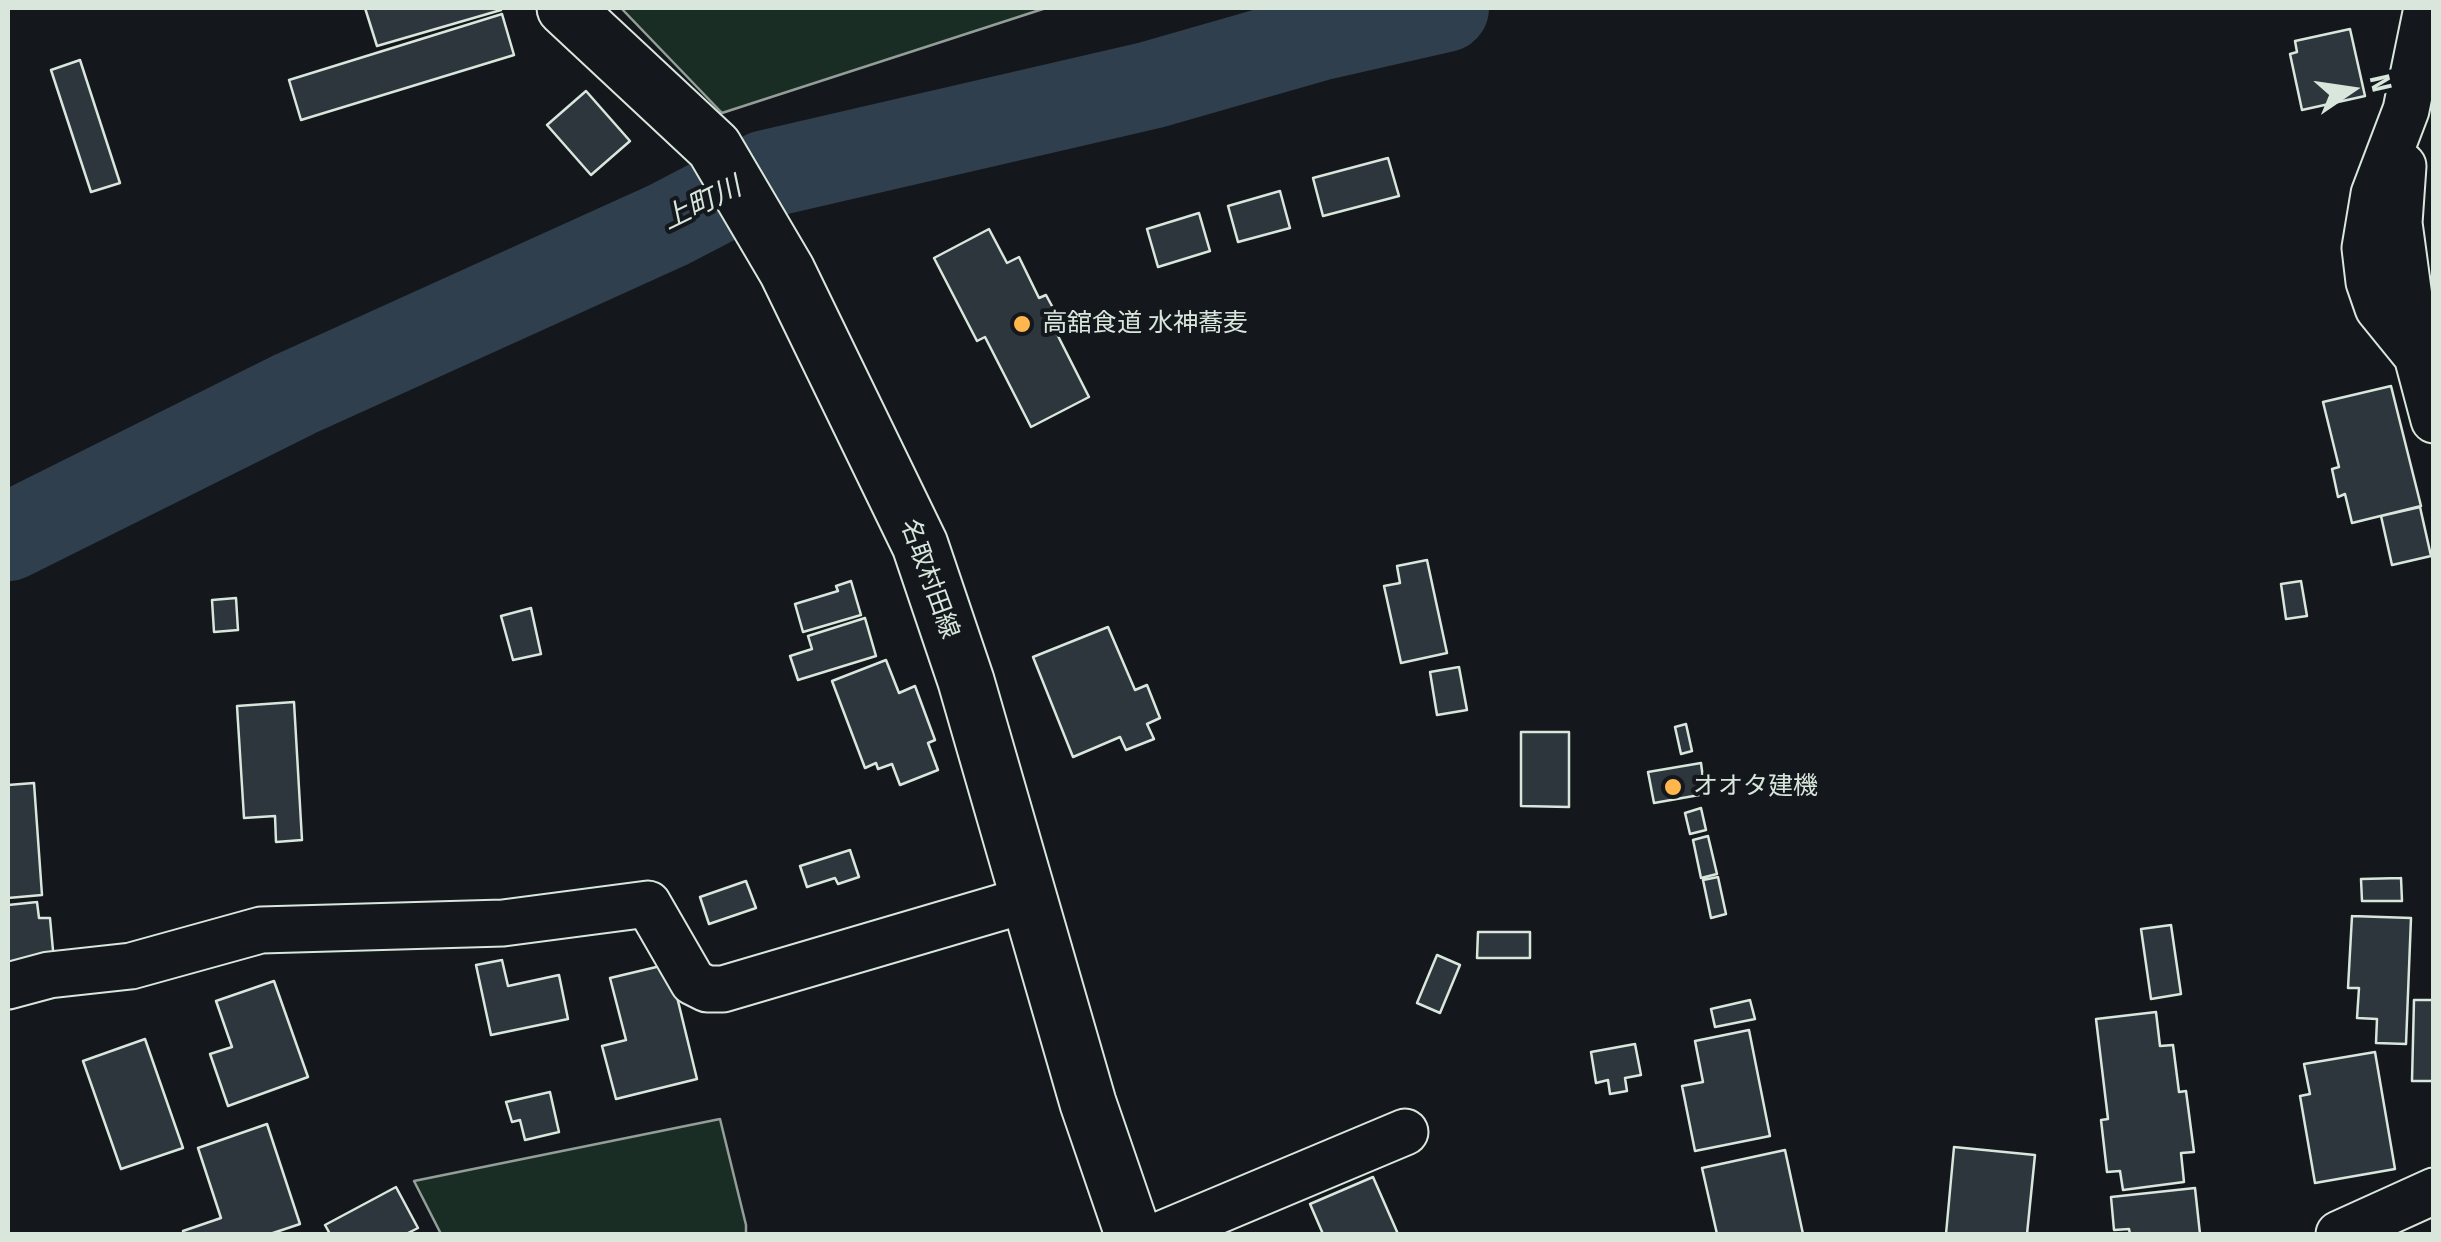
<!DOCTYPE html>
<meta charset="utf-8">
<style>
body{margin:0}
#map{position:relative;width:2441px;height:1242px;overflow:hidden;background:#14181c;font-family:"Fira Sans Condensed",sans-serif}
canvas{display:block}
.frame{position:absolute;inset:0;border:10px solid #d8e6dc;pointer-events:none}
.north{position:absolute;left:2301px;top:40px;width:100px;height:100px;-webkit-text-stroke:8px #14181c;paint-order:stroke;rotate:77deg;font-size:28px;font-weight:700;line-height:40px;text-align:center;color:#d8e6dc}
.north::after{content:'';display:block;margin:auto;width:35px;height:45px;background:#d8e6dc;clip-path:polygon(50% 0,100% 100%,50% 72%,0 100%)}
</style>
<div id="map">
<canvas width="2441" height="1242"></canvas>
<div class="frame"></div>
<div class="north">N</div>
</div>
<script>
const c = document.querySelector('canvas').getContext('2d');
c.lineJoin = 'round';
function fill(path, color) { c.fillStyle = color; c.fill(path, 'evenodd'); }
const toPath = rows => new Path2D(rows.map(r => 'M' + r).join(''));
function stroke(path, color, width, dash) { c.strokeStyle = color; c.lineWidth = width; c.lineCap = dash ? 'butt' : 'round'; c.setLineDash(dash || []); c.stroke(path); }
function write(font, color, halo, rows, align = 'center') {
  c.font = font + ' "Fira Sans Condensed","Noto Sans JP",sans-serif'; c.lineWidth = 8; c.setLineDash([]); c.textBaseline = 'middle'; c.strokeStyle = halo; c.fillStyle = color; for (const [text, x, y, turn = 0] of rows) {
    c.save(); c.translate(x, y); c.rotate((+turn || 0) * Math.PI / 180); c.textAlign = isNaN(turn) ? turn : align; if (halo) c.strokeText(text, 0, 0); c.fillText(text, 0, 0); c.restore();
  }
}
const green = toPath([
 [621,8,1046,8,722,113,621,8],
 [720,1119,746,1225,746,1234,441,1234,414,1181,720,1119]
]);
fill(green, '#1a2d24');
stroke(green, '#939e99', 2.5);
stroke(toPath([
 [8,537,295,394,668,225,766,174,1151,85,1322,36,1445,8]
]), '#2f3f4d', 88);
const building = toPath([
 [365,8,499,8,501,10,377,46,365,8],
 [502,14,514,55,301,120,289,80,502,14],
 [2350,29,2365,96,2302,110,2290,54,2297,52,2295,41,2350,29],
 [80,60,120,183,91,192,51,70,80,60],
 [586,91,630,141,591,175,547,125,586,91],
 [1388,158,1399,196,1323,216,1313,178,1388,158],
 [1280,191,1290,228,1238,242,1228,206,1280,191],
 [1199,213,1210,251,1158,267,1147,229,1199,213],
 [989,229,1007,263,1019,257,1039,298,1046,295,1065,330,1057,334,1089,397,1031,427,985,337,977,341,934,258,989,229],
 [2391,386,2421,506,2352,523,2345,494,2338,497,2332,469,2339,467,2323,402,2391,386],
 [2420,507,2431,556,2392,565,2381,516,2420,507],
 [1427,560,1447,653,1401,663,1384,586,1400,583,1397,566,1427,560],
 [851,581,861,615,803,632,795,604,838,591,836,586,851,581],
 [2301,581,2307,616,2286,619,2281,584,2301,581],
 [236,598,238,630,214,632,212,600,236,598],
 [531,608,541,654,513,660,501,616,531,608],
 [865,618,876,656,798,680,790,656,812,649,808,636,865,618],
 [1108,627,1135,690,1147,685,1160,718,1147,724,1154,739,1126,750,1120,737,1073,757,1033,657,1108,627],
 [886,660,899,693,915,686,935,740,928,743,938,770,900,785,892,764,878,769,876,763,865,768,832,681,886,660],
 [1459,667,1467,710,1437,715,1430,672,1459,667],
 [294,702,302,840,276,842,275,816,244,818,237,706,294,702],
 [1686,724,1692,751,1681,754,1675,727,1686,724],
 [1521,732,1569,732,1569,807,1521,806,1521,732],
 [1701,763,1705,794,1654,803,1648,772,1701,763],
 [34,783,42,895,8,898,8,785,34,783],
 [1701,808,1706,830,1690,834,1685,813,1701,808],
 [1708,836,1717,874,1701,878,1693,840,1708,836],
 [850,850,859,877,838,884,835,878,807,887,800,866,850,850],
 [1718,877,1726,914,1711,918,1703,880,1718,877],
 [2401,878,2402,901,2362,901,2361,879,2401,878],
 [746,881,756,908,709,924,700,897,746,881],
 [37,902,39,918,50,918,54,961,8,965,8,905,37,902],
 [2352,916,2411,918,2406,1044,2376,1043,2377,1019,2357,1018,2359,988,2348,988,2352,916],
 [2171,925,2181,994,2151,999,2141,929,2171,925],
 [1478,932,1530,932,1530,958,1477,958,1478,932],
 [1437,955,1460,965,1440,1013,1417,1003,1437,955],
 [502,960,508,986,559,975,568,1019,491,1035,476,965,502,960],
 [669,964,697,1079,616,1099,602,1046,626,1040,610,978,669,964],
 [274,981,308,1077,228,1106,210,1054,232,1047,216,1001,274,981],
 [1750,1000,1755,1019,1715,1027,1711,1009,1750,1000],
 [2414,1000,2434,1000,2434,1081,2412,1081,2414,1000],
 [2156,1012,2160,1046,2173,1045,2179,1092,2186,1091,2194,1152,2181,1153,2184,1182,2123,1190,2120,1171,2107,1172,2101,1120,2108,1119,2096,1019,2156,1012],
 [1749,1030,1770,1136,1695,1151,1682,1086,1703,1082,1695,1041,1749,1030],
 [145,1039,183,1148,121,1169,83,1061,145,1039],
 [1635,1044,1641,1075,1625,1078,1627,1091,1610,1094,1608,1080,1596,1083,1591,1052,1635,1044],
 [2375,1052,2395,1169,2315,1183,2300,1096,2310,1094,2304,1064,2375,1052],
 [550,1092,559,1132,525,1140,520,1120,512,1122,506,1102,550,1092],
 [267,1124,300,1224,270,1234,184,1234,183,1231,221,1218,198,1148,267,1124],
 [1954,1147,2035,1155,2027,1234,1946,1234,1954,1147],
 [1785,1150,1803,1234,1717,1234,1702,1168,1785,1150],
 [1373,1177,1398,1234,1323,1234,1310,1204,1373,1177],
 [396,1187,418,1228,406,1234,330,1234,325,1225,396,1187],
 [2195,1188,2200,1234,2130,1234,2129,1229,2114,1230,2111,1197,2195,1188]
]);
fill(building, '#2c363c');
stroke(building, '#d8e6dc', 2.5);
const minor = toPath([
 [2403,166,2399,223,2417,356,2434,420],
 [2417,356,2378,308,2369,282,2365,248,2374,194,2406,110,2427,8],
 [8,986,49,975,131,966,261,930,503,923,648,904,693,982,707,989,723,989,1029,899],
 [1162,1234,1405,1132],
 [2339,1234,2434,1191]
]);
const secondary = toPath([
 [565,8,714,147,787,271,920,545,966,681,1088,1103,1133,1234]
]);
stroke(minor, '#d8e6dc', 49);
stroke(secondary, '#d8e6dc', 59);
stroke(minor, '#14181c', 45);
stroke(secondary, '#14181c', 55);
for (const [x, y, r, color] of [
 [1022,324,10,"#ffb74d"],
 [1673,787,10,"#ffb74d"]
]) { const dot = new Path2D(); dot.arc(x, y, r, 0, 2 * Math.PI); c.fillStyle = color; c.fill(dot); stroke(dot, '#14181c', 4); }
write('25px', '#d8e6dc', '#14181c', [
 ["高舘食道 水神蕎麦",1042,324],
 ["オオタ建機",1693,787]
], 'left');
write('25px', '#d8e6dc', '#14181c', [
 ["名取村田線",929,579,70]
]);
write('italic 28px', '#d8e6dc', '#14181c', [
 ["上町川",702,204,-26]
]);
</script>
